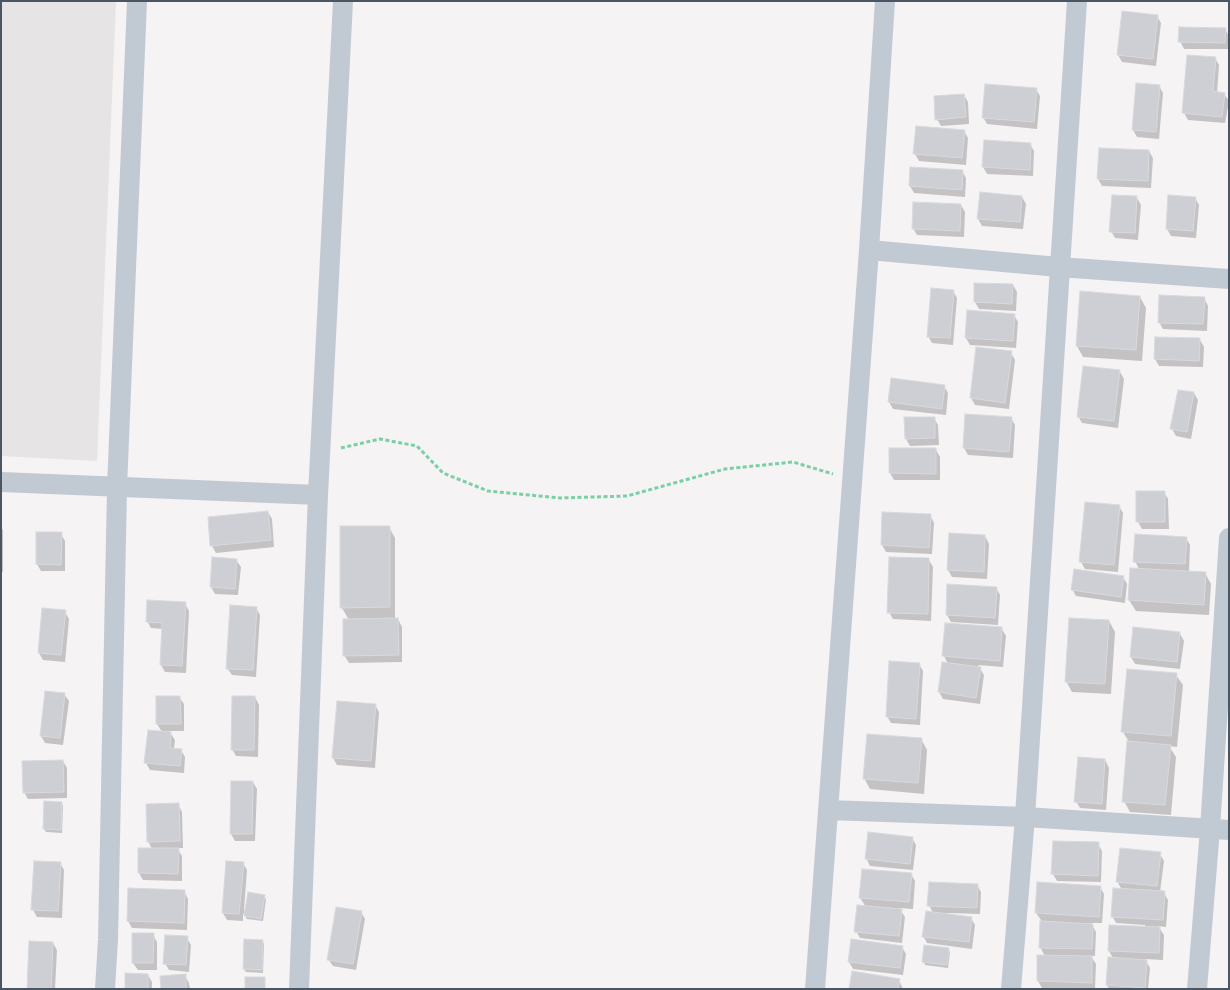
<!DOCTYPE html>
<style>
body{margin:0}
#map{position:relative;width:1230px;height:990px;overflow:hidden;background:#f5f3f3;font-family:"Public Sans",sans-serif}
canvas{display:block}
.frame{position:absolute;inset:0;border:2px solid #4a5661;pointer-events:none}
</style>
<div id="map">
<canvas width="1230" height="990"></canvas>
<div class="frame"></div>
</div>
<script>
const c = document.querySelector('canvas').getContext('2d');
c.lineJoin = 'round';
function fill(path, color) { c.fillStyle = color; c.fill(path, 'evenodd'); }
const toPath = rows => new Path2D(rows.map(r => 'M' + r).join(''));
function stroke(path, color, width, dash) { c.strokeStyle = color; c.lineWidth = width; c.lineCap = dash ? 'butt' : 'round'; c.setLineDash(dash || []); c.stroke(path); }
fill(toPath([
 [1,1,116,1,97,461,1,456]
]), '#e6e4e5');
fill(toPath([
 [1157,16,1161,23,1156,66,1122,62,1118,55],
 [1225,29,1229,36,1229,49,1184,49,1180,41],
 [1215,58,1219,65,1217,93,1224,94,1229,101,1225,123,1188,120,1184,113],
 [1159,86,1163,93,1159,139,1137,137,1133,130],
 [1036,89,1040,96,1037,129,987,124,983,117],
 [964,95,968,102,969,124,941,126,937,119],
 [964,131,968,138,966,165,919,161,915,154],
 [1030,144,1034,151,1033,176,987,174,983,167],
 [1149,151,1153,158,1151,188,1102,186,1098,179],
 [911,168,962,171,966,178,965,197,914,193,910,186],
 [1022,197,1026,204,1023,229,982,226,978,219],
 [1137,198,1141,205,1138,240,1115,238,1111,231],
 [1195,198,1199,205,1196,238,1171,236,1167,229],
 [961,205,965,212,964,237,917,235,913,228],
 [1013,285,1017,292,1016,311,979,309,975,302],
 [953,291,957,298,953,345,932,343,928,336],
 [1081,293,1140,297,1146,308,1142,361,1083,357,1077,346],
 [1204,298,1208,306,1207,331,1163,329,1159,322],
 [1014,315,1018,322,1016,348,970,345,966,338],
 [1200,340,1204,347,1203,367,1159,366,1155,359],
 [977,349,1011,353,1015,360,1009,409,975,405,971,398],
 [1120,372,1124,379,1118,428,1082,423,1078,416],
 [944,386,948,393,946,415,893,409,889,402],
 [1194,393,1198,400,1191,439,1176,436,1172,429],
 [934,418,938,425,939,445,910,446,906,439],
 [1011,418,1015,425,1013,458,968,455,964,448],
 [936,450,940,457,940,480,894,480,890,473],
 [1164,492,1168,499,1169,529,1142,529,1138,522,1137,493],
 [1119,506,1123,513,1118,572,1085,569,1081,562],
 [268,512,272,519,274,547,216,553,212,546],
 [930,515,934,523,932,554,886,552,882,545],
 [1,527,3,530,3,572,1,572],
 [389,527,395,538,395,619,398,619,402,627,402,662,349,663,344,655,349,620,342,608],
 [37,534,61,534,65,541,65,571,41,571,37,564],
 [985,536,989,544,987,579,952,577,948,570],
 [1186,538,1190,545,1189,572,1205,573,1211,584,1209,615,1136,611,1129,600,1139,569,1135,561],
 [236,560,241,567,238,595,215,594,211,587],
 [929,560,933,567,931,621,893,619,889,612],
 [1123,577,1127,584,1125,603,1076,596,1072,589],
 [996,588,1000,595,998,625,951,622,947,615],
 [185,604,189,611,186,673,165,672,161,665,163,629,151,628,147,621],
 [256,608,260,615,256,677,232,675,227,668],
 [65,612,69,619,65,662,43,660,39,653],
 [1109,621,1115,632,1111,694,1072,692,1066,681],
 [1002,629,1006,636,1003,667,978,665,984,675,980,704,943,699,939,692,948,664,944,656],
 [1180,634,1184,641,1180,669,1135,664,1131,657],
 [919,664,923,671,920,725,891,723,887,716],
 [1176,675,1183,685,1177,747,1169,746,1176,757,1171,815,1130,812,1124,801,1129,742,1123,732],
 [64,694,69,701,63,745,45,743,41,736],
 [157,697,179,697,184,704,184,731,169,731,175,740,174,749,181,750,185,757,184,773,150,770,146,763,162,732,157,724],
 [255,697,259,705,258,757,236,756,232,749],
 [375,705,379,712,375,768,337,765,333,758],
 [921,739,927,750,924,794,870,789,864,778],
 [1105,760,1109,768,1106,810,1080,808,1076,801],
 [63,761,67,768,67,798,28,799,24,792],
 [253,782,257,789,255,841,235,841,231,834],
 [61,803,63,806,62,833,46,832,44,829],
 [178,804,182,812,183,848,177,848,182,856,182,881,143,880,139,873,152,849,148,841],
 [912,838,916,845,913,870,870,866,866,858],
 [1098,844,1102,851,1101,882,1057,881,1053,874],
 [1160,854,1164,861,1160,892,1164,893,1168,900,1166,927,1158,926,1164,935,1163,960,1145,959,1150,968,1148,989,1109,989,1107,985,1113,958,1109,951,1145,928,1145,925,1116,923,1112,916,1122,890,1117,881],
 [60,863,64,870,62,918,37,917,33,910],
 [243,863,247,870,244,910,246,911,264,896,266,899,263,921,247,919,243,913,243,921,227,920,223,913],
 [911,874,915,881,913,909,899,908,905,917,902,943,860,938,856,931,866,907,860,898],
 [1038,884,1100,887,1104,894,1102,923,1091,923,1096,932,1095,956,1091,956,1096,964,1095,989,1042,988,1038,981,1045,956,1040,947,1041,920,1036,913],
 [977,885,981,892,980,914,947,913,947,915,971,918,975,925,972,949,927,943,923,936,933,913,929,905],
 [184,891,188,899,187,930,132,928,128,921],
 [361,912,365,919,356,970,333,966,328,959],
 [153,935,157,942,157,970,138,970,133,963],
 [187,938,191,945,189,972,169,970,165,963],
 [262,941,264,944,263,973,246,972,244,969],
 [53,943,57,950,55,989,28,989],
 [902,947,906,954,903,975,853,969,849,962],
 [948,949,950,952,948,968,925,965,924,962],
 [148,975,152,982,152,989,126,989],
 [185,976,189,983,190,989,162,989],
 [899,980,903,989,851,989]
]), '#0003');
const building = toPath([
 [1122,11,1158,15,1153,59,1117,55,1122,11],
 [1179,27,1226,28,1225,43,1178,42,1179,27],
 [1187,55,1216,57,1213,91,1225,93,1222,117,1182,113,1187,55],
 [1136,83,1160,85,1156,132,1132,130,1136,83],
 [985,84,1037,88,1034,122,982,118,985,84],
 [964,94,966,117,935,120,934,96,964,94],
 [916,126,965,130,962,158,913,154,916,126],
 [984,140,1031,143,1030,170,982,167,984,140],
 [1099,148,1149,150,1148,181,1097,179,1099,148],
 [910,167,963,170,962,190,909,186,910,167],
 [980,192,1022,196,1020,222,977,219,980,192],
 [1112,195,1137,196,1135,233,1109,232,1112,195],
 [1168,195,1196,197,1193,231,1166,229,1168,195],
 [913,202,961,204,960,231,912,229,913,202],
 [974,283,1013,284,1012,304,974,302,974,283],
 [931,288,954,290,950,338,927,337,931,288],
 [1080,291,1140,296,1136,350,1076,346,1080,291],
 [1159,295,1205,297,1203,324,1158,323,1159,295],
 [967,310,1015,314,1013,341,965,338,967,310],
 [1155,337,1200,338,1199,361,1154,359,1155,337],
 [976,347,1012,351,1005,403,970,398,976,347],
 [1083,366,1120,370,1114,421,1077,417,1083,366],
 [891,378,945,385,942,409,888,402,891,378],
 [1178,390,1194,392,1187,432,1170,429,1178,390],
 [965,414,1012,417,1009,452,963,448,965,414],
 [904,417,935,417,935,438,905,439,904,417],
 [889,448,936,448,936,474,889,473,889,448],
 [1136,491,1165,491,1165,522,1136,522,1136,491],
 [1085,502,1120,505,1114,565,1079,562,1085,502],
 [268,511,271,540,210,546,208,517,268,511],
 [882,512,931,514,929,548,881,545,882,512],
 [340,526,390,526,390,607,340,608,340,526],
 [36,532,62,532,61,565,36,564,36,532],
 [949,533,985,535,984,572,947,570,949,533],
 [1135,534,1187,537,1185,564,1133,562,1135,534],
 [212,557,237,559,235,589,210,587,212,557],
 [889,557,929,558,928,614,887,613,889,557],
 [1130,568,1206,572,1204,605,1128,600,1130,568],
 [1074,569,1124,576,1121,597,1071,590,1074,569],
 [947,584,997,587,995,618,946,615,947,584],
 [147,600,186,602,182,666,160,665,162,623,146,622,147,600],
 [230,605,257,607,253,670,226,669,230,605],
 [42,608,66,610,61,655,38,653,42,608],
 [398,618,399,655,343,656,343,619,398,618],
 [1069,618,1109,620,1105,684,1065,682,1069,618],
 [945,623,1002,627,1000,661,942,656,945,623],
 [1133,627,1180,632,1177,662,1130,657,1133,627],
 [889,661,920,663,916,719,886,717,889,661],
 [942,662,981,667,976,698,938,692,942,662],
 [1127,669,1177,673,1171,736,1121,732,1127,669],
 [45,691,65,693,60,738,40,736,45,691],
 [156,696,180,696,181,724,156,724,156,696],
 [232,696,255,696,254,750,231,750,232,696],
 [337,701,376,704,371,761,332,758,337,701],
 [148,730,171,732,170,748,182,749,180,766,144,763,148,730],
 [867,734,922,738,918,783,863,779,867,734],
 [1127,741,1171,745,1165,805,1122,802,1127,741],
 [1078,757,1105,759,1102,804,1074,802,1078,757],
 [63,760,64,792,23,793,22,761,63,760],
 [231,781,253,781,252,834,230,834,231,781],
 [44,801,62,802,61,830,43,829,44,801],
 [179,803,180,841,147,842,146,804,179,803],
 [868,832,913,837,910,864,865,859,868,832],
 [1053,841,1099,842,1098,876,1051,874,1053,841],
 [138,848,179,848,178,874,138,873,138,848],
 [1120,848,1161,852,1157,886,1116,882,1120,848],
 [34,861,61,862,58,911,31,910,34,861],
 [226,861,244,862,239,914,222,913,226,861],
 [862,869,912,873,909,902,859,898,862,869],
 [929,882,978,884,977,908,927,906,929,882],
 [1037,882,1101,886,1099,917,1035,913,1037,882],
 [128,888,185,890,184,923,127,921,128,888],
 [1113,888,1165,891,1163,920,1111,917,1113,888],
 [248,892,265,895,261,919,244,916,248,892],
 [857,905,902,909,899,936,854,932,857,905],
 [336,907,362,911,353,964,327,960,336,907],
 [926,911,972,917,969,942,922,937,926,911],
 [1040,921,1093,924,1092,949,1039,948,1040,921],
 [1109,925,1160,927,1159,953,1108,951,1109,925],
 [132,933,154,933,153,963,132,963,132,933],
 [165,935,188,936,186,965,163,964,165,935],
 [244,939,263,940,262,970,243,969,244,939],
 [851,939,903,946,900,968,848,962,851,939],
 [29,941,53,942,51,989,27,989,29,941],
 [924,945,949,948,947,965,922,962,924,945],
 [1037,955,1092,956,1092,983,1037,981,1037,955],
 [1108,957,1147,960,1145,988,1106,985,1108,957],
 [852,971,900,979,898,989,849,989,852,971],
 [125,973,148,974,148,989,125,989,125,973],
 [186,974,186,989,161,989,160,976,186,974],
 [245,977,265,977,265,989,245,989,245,977]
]);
fill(building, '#cdcfd5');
stroke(building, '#d7d9de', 1);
stroke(toPath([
 [341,448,380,439,417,446,443,473,488,491,560,498,627,496,725,469,793,462,833,474]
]), '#7ad0a6', 3, [4, 2.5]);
stroke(toPath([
 [869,250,1059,267,1229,279],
 [1,482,318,495,299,989],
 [318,495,343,1],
 [828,810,1025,817,1229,830],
 [105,989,108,940,117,488,137,1],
 [815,989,869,250,885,1],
 [1011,989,1025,817,1077,1],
 [1197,989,1210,829,1229,538]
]), '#c1cad2', 20);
</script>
